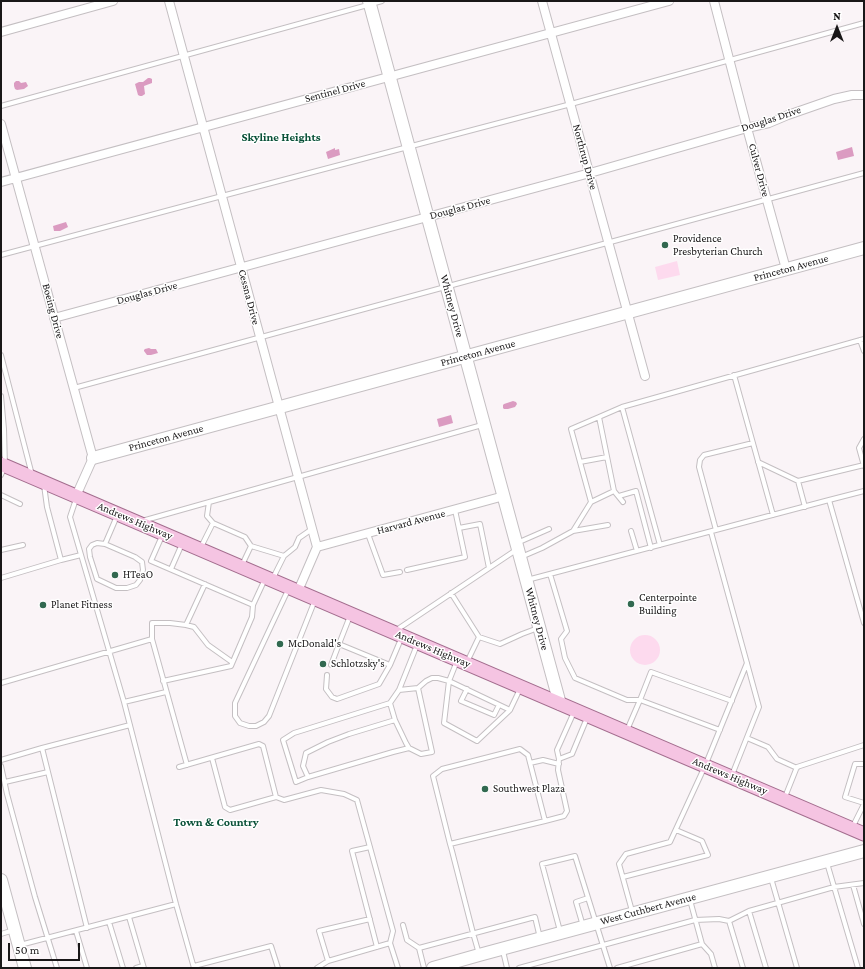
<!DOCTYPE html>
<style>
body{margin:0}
#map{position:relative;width:865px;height:969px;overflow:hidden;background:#faf4f7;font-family:"Crimson Pro",serif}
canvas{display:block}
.frame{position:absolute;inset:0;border:2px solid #191718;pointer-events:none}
.north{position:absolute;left:817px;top:8px;width:40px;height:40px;-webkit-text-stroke:3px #fff;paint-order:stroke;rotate:0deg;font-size:11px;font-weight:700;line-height:16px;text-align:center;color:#191718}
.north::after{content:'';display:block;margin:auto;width:14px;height:18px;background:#191718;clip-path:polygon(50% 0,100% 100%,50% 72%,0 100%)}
.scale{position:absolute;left:8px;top:943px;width:72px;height:18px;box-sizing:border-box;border:2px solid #191718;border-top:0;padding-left:5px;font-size:12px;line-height:14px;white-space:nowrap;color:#191718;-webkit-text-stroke:3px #fff;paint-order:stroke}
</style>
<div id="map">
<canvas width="865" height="969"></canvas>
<div class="frame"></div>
<div class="north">N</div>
<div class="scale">50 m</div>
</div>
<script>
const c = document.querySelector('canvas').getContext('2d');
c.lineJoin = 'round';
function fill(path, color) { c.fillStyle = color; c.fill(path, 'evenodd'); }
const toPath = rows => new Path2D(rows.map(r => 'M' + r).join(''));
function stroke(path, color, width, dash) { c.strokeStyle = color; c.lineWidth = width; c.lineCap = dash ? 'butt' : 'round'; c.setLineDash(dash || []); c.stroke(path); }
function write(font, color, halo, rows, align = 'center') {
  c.font = font + ' "Crimson Pro",serif'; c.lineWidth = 3; c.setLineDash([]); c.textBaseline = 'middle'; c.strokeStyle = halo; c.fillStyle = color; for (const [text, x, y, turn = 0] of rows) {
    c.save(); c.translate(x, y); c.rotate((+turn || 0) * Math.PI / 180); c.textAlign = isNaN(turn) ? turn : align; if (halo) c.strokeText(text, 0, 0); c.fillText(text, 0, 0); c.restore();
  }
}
fill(toPath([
 [677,261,680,275,658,280,655,267],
 '630 650a15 15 0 1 1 30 0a15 15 0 1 1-30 0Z'
]), '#fddaee');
fill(toPath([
 [148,78,150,78,152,79,152,83,144,86,145,94,142,96,140,96,138,95,135,84,139,82,143,82],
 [16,81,19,81,21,83,26,82,28,86,24,89,17,90,15,89,14,86,14,83],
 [852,147,854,156,838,160,836,152],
 [335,148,335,150,339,149,340,155,328,159,326,152],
 [66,222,68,227,60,231,54,231,53,226],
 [149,348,151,349,156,349,158,353,151,355,147,355,144,351,144,350,145,349],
 [513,401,516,402,517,404,515,407,508,409,504,409,503,408,503,405,504,404],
 [451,415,453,423,439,427,437,419]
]), '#db9bc1');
const lane = toPath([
 [1,106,382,1],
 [1,255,222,196,571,104,864,23],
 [860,340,864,351],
 [1,355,32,475],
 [734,375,773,515],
 [74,388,864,173],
 [1,396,4,429,5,466,1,475],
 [864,439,859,448,864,466],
 [580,462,571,429,599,417],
 [758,462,798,481,805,507],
 [798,481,864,465],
 [44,485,47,507,61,560],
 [614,491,623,502],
 [1,495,20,504],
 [619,496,636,491,651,548],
 [76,499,70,517,124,702,176,904,194,968],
 [829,500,864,491],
 [209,502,207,516,213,523],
 [591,502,580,462,607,457],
 [142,521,482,425],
 [459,528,480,524,489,568],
 [716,530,699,467,700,460,704,455,753,443],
 [573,531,608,525],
 [631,531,637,551],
 [711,532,759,707,732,775],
 [368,534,383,575,400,572],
 [162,536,151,561,253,605,265,579],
 [517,543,549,529],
 [105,544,97,543,92,545,89,549,90,557,97,579,116,588,127,588,136,585,140,580,143,570,142,562,135,557,105,544,117,516],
 [660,545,622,407,864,339],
 [201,547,213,523,245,537,251,546,284,556],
 [1,550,23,545],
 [521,557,542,548,573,531,591,502,614,491,599,417,622,407],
 [242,565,251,546],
 [171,569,182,544],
 [407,570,465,557,455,510],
 [550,574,567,631,561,639,565,658,575,678,627,700,640,700,627,730],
 [1,578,61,560,81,555],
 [273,578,284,556,295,547,299,538,312,529],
 [527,580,829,500,864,623],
 [288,590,235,703,235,716,240,723,249,726,256,726,264,722,269,716,315,600],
 [451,593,479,637,467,662],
 [350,616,339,644,390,665,401,639],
 [186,625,194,627,208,645,232,662],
 [395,631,516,550],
 [479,637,500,644,522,634,538,628],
 [152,639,152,623,170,623,186,625,205,584],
 [331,665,339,644],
 [327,675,326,689,332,697,337,699,379,684,390,665],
 [163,681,231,666,252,617,253,605],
 [1,683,152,639,187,765],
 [467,689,461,701,494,715,499,705],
 [399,690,418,688,426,681,432,678,438,678,449,681,457,661],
 [124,702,166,692],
 [390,703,395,720,406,743,409,748,421,754,432,752,418,688],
 [510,710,477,741,444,723,449,681,510,710,520,689],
 [574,712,557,750,559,759,572,754,587,718],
 [395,720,349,734,328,742,306,753,303,766,308,777,393,752,409,748],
 [720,730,640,700,651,672,732,701],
 [747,738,768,747,777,759,797,768],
 [212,758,225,807,230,810,276,797,284,800,321,790,344,794,357,800,393,931,390,943,398,968],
 [1,760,42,748],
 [530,763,543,760,559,764],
 [864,764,855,764,845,797,864,803],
 [1,766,7,794,35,897,57,968],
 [179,767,259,744,263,746,276,797],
 [308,777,296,782,283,740,294,733,390,703,399,690,417,645],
 [5,782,48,772],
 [785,797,797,767,864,745],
 [545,821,564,816,567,811,558,770,559,759],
 [853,826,864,804],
 [450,844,545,821,528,755,520,749,442,769,433,776,450,844,452,851,473,933,479,954],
 [370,847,352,851,377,947],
 [827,863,858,968],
 [623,877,708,855,702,841,676,830],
 [771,878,797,968],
 [853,885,864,924],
 [690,900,702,944],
 [632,911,619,864,626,854,670,842,705,766,747,663],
 [129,917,144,968],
 [729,921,749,911],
 [109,922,123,968],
 [403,925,407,940,419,948,424,968],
 [583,926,576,902,588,898],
 [87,928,42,748,130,725],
 [76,931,87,968],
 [560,931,542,864,575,856,610,968],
 [1,934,14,930],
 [20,945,176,904],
 [419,948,535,917,540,938],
 [503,951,507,968],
 [328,961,319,931,370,919],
 [194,966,271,946,278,968],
 [136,968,143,966],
 [317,968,328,961,390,943],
 [519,968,695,920,719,919,729,921,743,968],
 [617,968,702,944,711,954,715,968],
 [766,968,749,911,834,887,864,883]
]);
const street = toPath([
 [169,1,317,547,298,591],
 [542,1,645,376],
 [714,1,747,128,786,269],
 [1,32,113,1],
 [1,124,93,458,76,496],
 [1,182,669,1],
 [54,318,590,173,747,128,769,123,788,115,834,99,852,95,864,95],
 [317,547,504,496]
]);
const secondary = toPath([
 [369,1,560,704],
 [93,458,864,248],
 [1,880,25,968],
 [433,968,479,955,864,851]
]);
const primary = toPath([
 [1,464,864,834]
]);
stroke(lane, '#c4bfc2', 6);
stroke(street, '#c4bfc2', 10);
stroke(secondary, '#c4bfc2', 14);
stroke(primary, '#a36d8e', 15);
stroke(lane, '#fff', 4);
stroke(street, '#fff', 8);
stroke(secondary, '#fff', 12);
stroke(primary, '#f5c4e2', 13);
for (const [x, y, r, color] of [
 [665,245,4,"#316950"],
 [115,575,4,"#316950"],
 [631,604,4,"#316950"],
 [43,605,4,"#316950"],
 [280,644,4,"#316950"],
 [323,664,4,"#316950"],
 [485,789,4,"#316950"]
]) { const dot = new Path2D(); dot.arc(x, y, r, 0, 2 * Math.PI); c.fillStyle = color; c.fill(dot); stroke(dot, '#fff', 1.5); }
write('11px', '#191718', '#fff', [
 ["Sentinel Drive",335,91,-15],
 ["Douglas Drive",771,119,-18],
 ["Northrup Drive",585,157,75],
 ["Culver Drive",759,170,75],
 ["Douglas Drive",460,208,-15],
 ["Princeton Avenue",791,268,-15],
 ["Douglas Drive",147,293,-15],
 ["Cessna Drive",249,297,75],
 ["Whitney Drive",452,306,75],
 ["Boeing Drive",53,311,75],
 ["Princeton Avenue",478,353,-15],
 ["Princeton Avenue",166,438,-15],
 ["Andrews Highway",135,521,23],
 ["Harvard Avenue",411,522,-15],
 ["Whitney Drive",537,619,75],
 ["Andrews Highway",433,649,23],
 ["Andrews Highway",730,776,23],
 ["West Cuthbert Avenue",648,909,-15]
]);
write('11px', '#191718', '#fff', [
 ["Providence",673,239],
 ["Presbyterian Church",673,252],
 ["HTeaO",123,575],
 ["Centerpointe",639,598],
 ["Building",639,611],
 ["Planet Fitness",51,605],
 ["McDonald's",288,644],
 ["Schlotzsky's",331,664],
 ["Southwest Plaza",493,789]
], 'left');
write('bold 12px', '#095138', '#fff', [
 ["Skyline Heights",281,137],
 ["Town & Country",216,822]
]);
</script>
